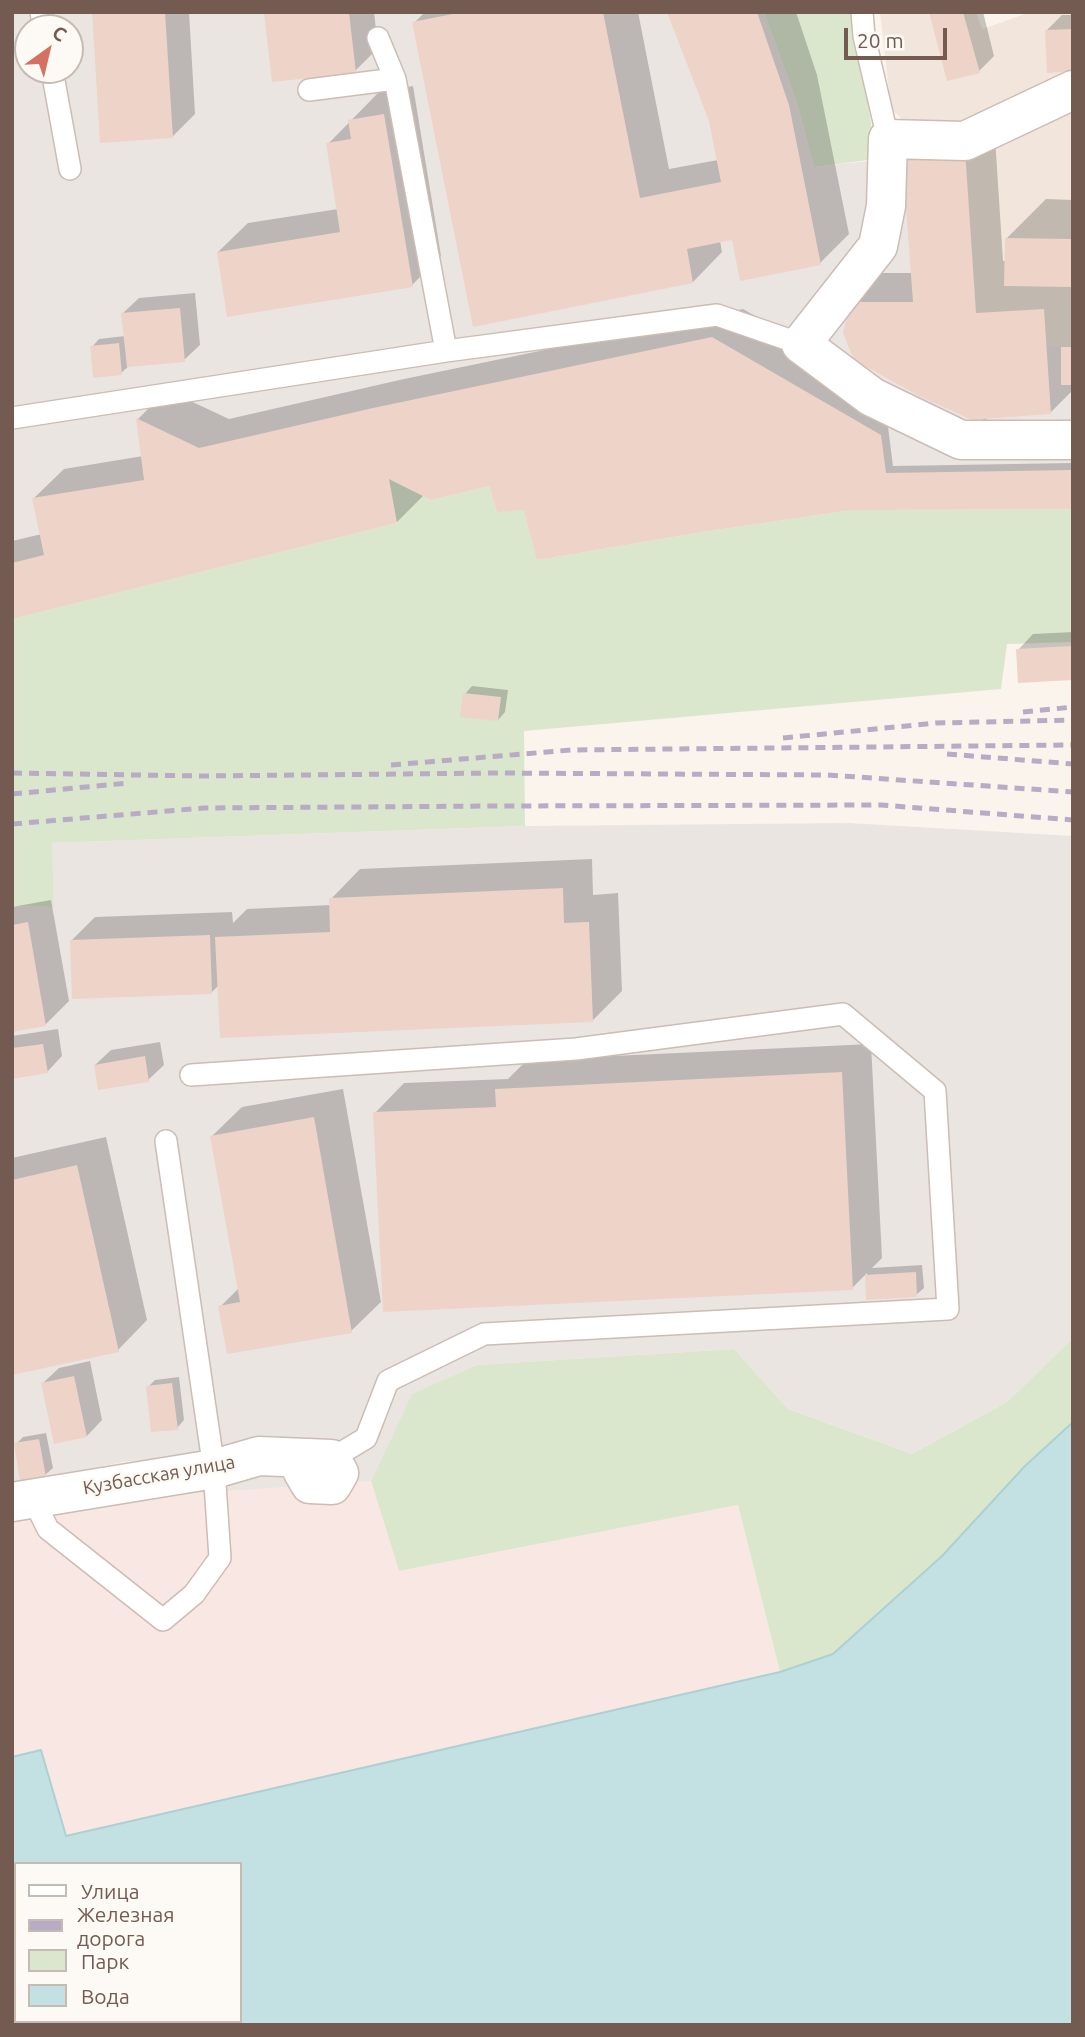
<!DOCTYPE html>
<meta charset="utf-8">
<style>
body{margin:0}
#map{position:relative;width:1085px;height:2037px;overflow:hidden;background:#fbf4ed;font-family:Ubuntu,sans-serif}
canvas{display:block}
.frame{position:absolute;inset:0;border:14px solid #745b52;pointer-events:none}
.legend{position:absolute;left:14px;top:1862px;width:228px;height:161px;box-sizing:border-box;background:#fdf9f4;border:2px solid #c6bab3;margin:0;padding:9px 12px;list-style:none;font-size:21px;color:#745b52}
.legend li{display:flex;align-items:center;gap:14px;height:35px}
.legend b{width:35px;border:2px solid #c6bab3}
.north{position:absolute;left:14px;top:14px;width:70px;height:70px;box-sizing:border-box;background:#fdf9f4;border:2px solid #c6bab3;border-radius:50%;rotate:34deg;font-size:19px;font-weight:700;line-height:28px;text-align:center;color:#745b52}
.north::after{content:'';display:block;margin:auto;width:24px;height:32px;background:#d47162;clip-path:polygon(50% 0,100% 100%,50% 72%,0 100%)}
.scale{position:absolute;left:844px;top:28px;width:103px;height:32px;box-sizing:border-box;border:4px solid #745b52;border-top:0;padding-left:9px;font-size:21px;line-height:24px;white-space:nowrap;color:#745b52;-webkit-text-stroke:5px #fdf9f4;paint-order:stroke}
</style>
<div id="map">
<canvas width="1085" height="2037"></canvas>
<div class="frame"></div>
<ul class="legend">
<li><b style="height:9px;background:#fff"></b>Улица</li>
<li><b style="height:9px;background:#b7abc5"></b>Железная дорога</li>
<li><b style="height:19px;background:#dae7cd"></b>Парк</li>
<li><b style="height:19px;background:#c3e1e3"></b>Вода</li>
</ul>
<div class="north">С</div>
<div class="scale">20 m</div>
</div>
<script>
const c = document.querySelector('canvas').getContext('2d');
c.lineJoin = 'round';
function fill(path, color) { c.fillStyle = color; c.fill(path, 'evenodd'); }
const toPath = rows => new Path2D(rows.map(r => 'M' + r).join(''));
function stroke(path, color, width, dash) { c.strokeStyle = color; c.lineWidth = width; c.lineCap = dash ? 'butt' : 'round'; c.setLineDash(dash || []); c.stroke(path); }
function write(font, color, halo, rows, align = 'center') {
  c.font = font + ' Ubuntu,sans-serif'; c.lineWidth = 5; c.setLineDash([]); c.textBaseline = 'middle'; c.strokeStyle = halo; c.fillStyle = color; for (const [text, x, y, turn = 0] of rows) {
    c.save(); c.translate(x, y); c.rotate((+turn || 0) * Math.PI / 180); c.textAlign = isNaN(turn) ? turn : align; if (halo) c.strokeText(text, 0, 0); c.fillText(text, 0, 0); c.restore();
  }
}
fill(toPath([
 [880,12,976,12,982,29,1031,12,1073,12,1073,81,964,129,913,129,891,109],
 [1073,101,1073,347,1061,347,1046,346,976,313,965,150]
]), '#f2e6dc');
fill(toPath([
 [371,1481,399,1571,738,1505,780,1672,65,1836,41,1750,12,1756,12,1514,161,1496]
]), '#f9e7e3');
fill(toPath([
 [12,12,764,12,797,103,814,167,965,150,976,313,1044,309,1046,346,1073,347,1073,509,852,510,708,531,537,560,497,512,489,486,431,500,390,479,397,523,12,619],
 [28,28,70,28,70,70,28,70],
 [849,823,1073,836,1073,1338,1007,1402,912,1454,788,1409,734,1349,477,1365,412,1395,371,1481,161,1496,153,1460,123,1462,12,1486,12,906,54,907,51,843,525,826]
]), '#ebe5e2');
fill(toPath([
 [764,12,855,12,876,159,814,167,797,103],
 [389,479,431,500,489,486,497,512,524,510,537,560,708,531,852,510,1073,509,1073,642,1007,644,1001,689,524,731,525,826,52,843,54,907,12,906,12,619,397,523],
 [1073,1338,1073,1422,1025,1466,942,1555,833,1655,780,1672,738,1505,399,1571,371,1481,412,1394,477,1365,734,1349,788,1409,912,1454,1007,1402]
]), '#dae7cd');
const water = toPath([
 [1073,1422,1073,2025,12,2025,12,1757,41,1750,66,1836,780,1672,833,1654,942,1556,1025,1466,1073,1422],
 [16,1864,240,1864,240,2021,16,2021,16,1864]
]);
fill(water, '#c3e1e3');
stroke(water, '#abd1d3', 2);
fill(toPath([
 [94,12,189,12,195,114,172,137],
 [268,12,374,12,378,48,355,71,266,14],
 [425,12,638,12,669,169,718,160,710,120,669,12,796,12,817,75,849,234,820,263,733,238,720,241,722,252,693,282,414,23],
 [931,12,983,12,994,56,979,71],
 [1062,15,1073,15,1073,70,1046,31],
 [413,86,441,256,412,285,218,252,248,223,338,209,328,144,379,92],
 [994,122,1003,261,1006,261,1006,239,1046,199,1073,200,1073,390,1050,413,989,416,983,423,852,303,881,273,912,273,904,155],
 [195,293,200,345,184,360,130,365,121,373,92,347,99,339,125,336,123,313,139,298],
 [743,309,877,385,878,421,888,427,893,466,1073,463,1073,507,526,508,490,484,424,495,397,522,12,617,12,541,42,534,34,498,64,469,143,456,138,419,167,390,229,419,404,379],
 [1073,632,1073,678,1018,650,1033,634],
 [472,686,508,690,505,712,498,720,465,694],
 [592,859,593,895,618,893,622,991,592,1021,219,985,211,993,72,940,95,917,232,912,233,923,247,909,331,905,331,899,360,869],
 [51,900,69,1001,46,1024,12,1030,12,907],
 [58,1029,62,1056,47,1072,12,1078,12,1036],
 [160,1042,164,1065,148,1080,95,1065,111,1050],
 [871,1044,882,1258,872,1268,922,1265,924,1288,916,1295,868,1298,867,1273,852,1288,375,1113,404,1083,508,1079,527,1060],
 [343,1089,381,1302,351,1331,220,1307,239,1288,212,1136,242,1107],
 [106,1137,147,1320,118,1350,12,1374,12,1158],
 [90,1361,102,1420,87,1436,43,1383,59,1368],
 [179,1377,184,1420,177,1428,148,1387,155,1380],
 [46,1433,53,1468,45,1475,16,1444,23,1437]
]), '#0003');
fill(toPath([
 [92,12,165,12,173,138,100,143],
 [273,12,349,12,356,73,272,82,264,13],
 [463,12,603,12,640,198,721,182,709,121,667,12,757,12,789,105,821,265,740,281,732,240,687,249,693,283,473,327,412,22],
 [929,12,963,12,980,73,947,81],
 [1073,29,1073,71,1047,73,1045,30],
 [384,114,413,287,227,317,217,252,340,232,326,143,351,139,348,120],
 [965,150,976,313,1044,309,1051,414,983,419,983,425,919,396,854,360,843,333,850,302,913,302,902,154],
 [1005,238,1073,239,1073,287,1004,286],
 [180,308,185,362,127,367,121,313],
 [712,337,881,435,886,473,1073,470,1073,509,852,510,708,531,537,560,524,510,497,512,489,486,431,500,389,479,397,523,12,619,12,563,44,555,32,498,144,480,136,418,199,448,373,408],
 [119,343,122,375,93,378,90,346],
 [1061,347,1073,347,1073,385,1061,385],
 [1073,646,1073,680,1018,683,1016,649],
 [463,693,501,697,498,721,460,717],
 [563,888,564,923,589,922,593,1022,220,1038,215,937,330,932,329,898],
 [28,922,46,1026,12,1032,12,925],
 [210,935,212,994,72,999,70,940],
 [43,1044,48,1073,12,1079,12,1048],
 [145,1056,149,1082,98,1090,94,1065],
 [842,1072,853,1290,383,1312,373,1112,496,1107,495,1089],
 [314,1117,352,1333,227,1354,218,1306,240,1302,210,1136],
 [77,1165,119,1352,12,1375,12,1180],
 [916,1272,917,1297,866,1300,865,1275],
 [74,1376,87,1437,54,1444,41,1383],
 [172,1383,178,1430,151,1432,146,1386],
 [39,1439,46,1477,20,1481,14,1443]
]), '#edd3c8');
const service = toPath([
 [41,12,44,28],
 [862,12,864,36,888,139],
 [378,38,395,79,446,351],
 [52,70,70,169],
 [309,90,395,79],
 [12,418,446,351,717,315,801,344],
 [191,1075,576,1049,843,1014,935,1091,948,1309,484,1334,388,1381,366,1438,331,1459],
 [32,1497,48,1529,163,1620,194,1594,220,1558,214,1469,166,1141]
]);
const minor = toPath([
 [1073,90,965,141,888,139,886,206,878,246,801,344,872,397,961,440,1073,440],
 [12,1502,214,1469,259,1456,331,1459,339,1473,332,1485,310,1484,302,1470,307,1458]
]);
stroke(service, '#ccbcb4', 24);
stroke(minor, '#ccbcb4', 41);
stroke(service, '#fff', 21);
stroke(minor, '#fff', 38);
stroke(toPath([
 [1023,712,1073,707],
 [783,738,936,723,1073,720],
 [947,754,1073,764],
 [391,765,571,750,1073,745],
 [12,773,201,776,499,773,828,775,1073,792],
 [12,794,128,783],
 [12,824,204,808,498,806,881,805,1073,820]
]), '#b7abc5', 5, [10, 7]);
write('19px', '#745b52', '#fdf9f4', [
 ["Кузбасская улица",159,1475,-10]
]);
</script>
